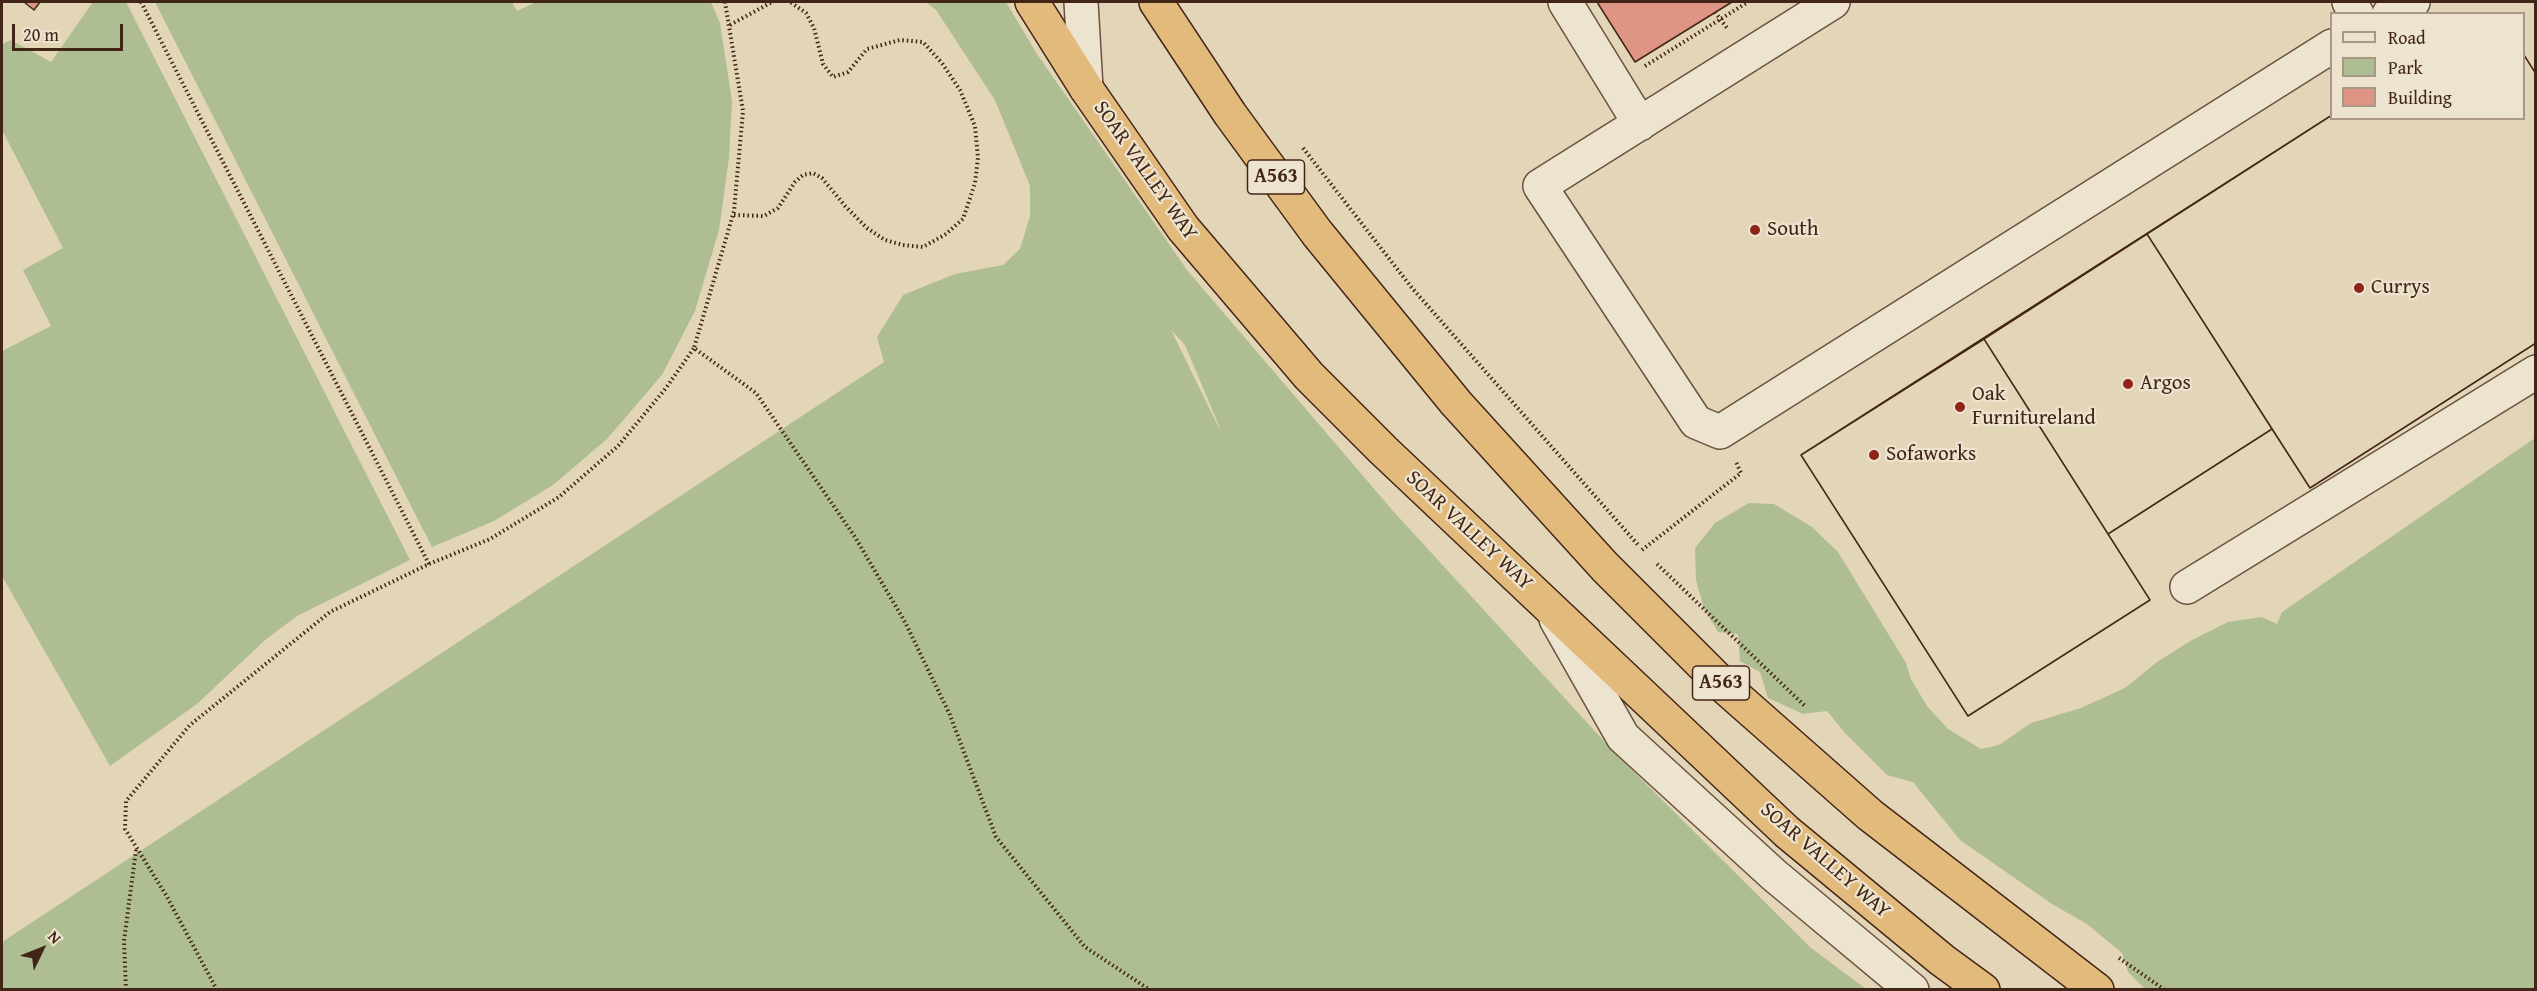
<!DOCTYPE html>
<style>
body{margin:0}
#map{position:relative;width:2537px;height:991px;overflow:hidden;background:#e3d5b7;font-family:"Gentium Book Plus",serif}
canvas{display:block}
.frame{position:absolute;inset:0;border:3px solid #432517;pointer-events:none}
.legend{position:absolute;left:2330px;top:12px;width:195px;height:108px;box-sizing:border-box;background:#ede4d0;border:2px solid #a99886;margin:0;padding:8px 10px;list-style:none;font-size:18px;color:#432517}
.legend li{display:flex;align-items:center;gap:12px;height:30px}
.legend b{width:30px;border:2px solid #a99886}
.north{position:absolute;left:12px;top:919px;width:60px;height:60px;-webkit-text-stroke:4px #ede4d0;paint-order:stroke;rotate:47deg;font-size:16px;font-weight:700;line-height:24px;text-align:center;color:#432517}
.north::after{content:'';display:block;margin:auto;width:21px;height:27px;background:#432517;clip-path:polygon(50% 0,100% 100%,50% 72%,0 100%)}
.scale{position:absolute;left:12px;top:24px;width:111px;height:27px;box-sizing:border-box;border:3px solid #432517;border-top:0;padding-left:8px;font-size:18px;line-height:21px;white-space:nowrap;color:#432517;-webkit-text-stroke:4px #ede4d0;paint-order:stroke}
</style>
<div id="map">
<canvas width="2537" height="991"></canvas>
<div class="frame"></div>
<ul class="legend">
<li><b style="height:8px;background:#ede4d0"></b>Road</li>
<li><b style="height:16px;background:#afbe92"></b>Park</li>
<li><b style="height:16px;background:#df9584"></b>Building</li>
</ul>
<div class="north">N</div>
<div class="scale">20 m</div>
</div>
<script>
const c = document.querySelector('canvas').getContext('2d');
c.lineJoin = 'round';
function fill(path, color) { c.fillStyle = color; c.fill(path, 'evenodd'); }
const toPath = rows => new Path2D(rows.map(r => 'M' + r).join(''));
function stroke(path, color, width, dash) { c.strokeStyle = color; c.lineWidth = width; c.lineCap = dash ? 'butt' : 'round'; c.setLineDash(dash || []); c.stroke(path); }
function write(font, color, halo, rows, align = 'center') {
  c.font = font + ' "Gentium Book Plus",serif'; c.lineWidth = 4.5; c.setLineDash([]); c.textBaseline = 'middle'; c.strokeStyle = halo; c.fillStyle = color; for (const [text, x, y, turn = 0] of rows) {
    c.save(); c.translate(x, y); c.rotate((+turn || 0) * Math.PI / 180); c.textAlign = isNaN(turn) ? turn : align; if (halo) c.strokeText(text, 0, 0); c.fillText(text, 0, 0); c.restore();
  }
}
fill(toPath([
 [93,2,126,2,410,560,297,616,264,641,197,704,110,766,2,576,2,351,51,326,23,270,63,248,2,130,2,44,11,40,51,62],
 [155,2,512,2,517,11,536,2,711,2,720,23,732,101,729,158,719,230,695,311,662,375,607,439,553,485,494,521,432,547],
 [926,2,1006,2,1037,54,1187,270,1393,511,1615,753,1811,948,1866,989,2,989,2,942,884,362,877,337,903,295,955,274,1003,265,1020,249,1030,216,1030,186,995,100,936,10],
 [1171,330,1185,345,1220,428,1219,428],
 [2535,438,2535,989,2145,989,2128,972,2122,953,2087,924,2052,904,1960,840,1913,782,1887,775,1845,733,1827,711,1803,714,1768,698,1760,672,1740,661,1738,634,1718,632,1704,609,1696,580,1695,548,1715,523,1749,503,1774,504,1812,527,1838,552,1906,663,1911,679,1927,706,1948,729,1981,749,1999,745,2031,723,2081,708,2125,688,2157,662,2192,640,2228,622,2262,617,2277,624,2282,612]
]), '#afbe92');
const building = toPath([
 [24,2,40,2,34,10,24,2],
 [1597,2,1732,2,1635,62,1597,2],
 [2524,55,2536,74,2536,343,2310,488,2272,429,2108,534,2150,600,1968,716,1801,455,2332,115,2332,118,2524,118,2524,55],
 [2524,55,2536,74,2536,343,2310,488,2147,234,2332,115,2332,118,2524,118,2524,55],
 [2147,234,2272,429,2108,534,1984,339,2147,234],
 [1984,339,2150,600,1968,716,1801,455,1984,339]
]);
fill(building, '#df9584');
stroke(building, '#432517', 1.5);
const minor = toPath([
 [1081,2,1086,88],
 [1565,2,1640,124],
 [1833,2,1540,186,1696,422,1720,432,2332,46],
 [2349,2,2357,14],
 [2389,14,2413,2],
 [2187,587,2536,372],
 [1556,619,1623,737,1774,875,1912,990]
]);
const highway = toPath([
 [1032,2,1086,88,1183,228,1309,376,1383,450,1787,832,1942,960,1983,990],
 [1156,2,1230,114,1317,233,1456,403,1605,567,1727,689,1870,815,2097,990]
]);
stroke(minor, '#6b513f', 36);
stroke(highway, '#432517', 36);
stroke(toPath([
 [141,2,429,564],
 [725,2,743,111,734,211,694,348,756,393,855,537,905,622,950,715,996,837,1085,947,1150,990],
 [1715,12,1727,28],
 [730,25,772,2],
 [1645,66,1748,2],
 [1303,148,1412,288,1639,546],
 [734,215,764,216,778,208,795,182,803,175,813,173,822,178,845,206,867,228,885,240,903,245,923,247,946,234,963,219,975,183,978,158,975,126,960,90,942,63,923,42,900,40,867,49,848,72,833,77,823,64,814,28,806,13,790,2],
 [1642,550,1741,473,1736,462],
 [1657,564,1805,706],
 [2119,958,2165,990],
 [126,990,124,941,136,850],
 [217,990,166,895,125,829,126,801,190,725,330,612,429,564,490,539,559,497,618,446,666,388,694,348]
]), '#432517', 4, [1.5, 3]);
stroke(minor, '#ede4d0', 33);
stroke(highway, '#e2ba7c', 33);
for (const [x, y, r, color] of [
 [1755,230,6,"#8f2418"],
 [2359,288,6,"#8f2418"],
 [2128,384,6,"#8f2418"],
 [1960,407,6,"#8f2418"],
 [1874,455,6,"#8f2418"]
]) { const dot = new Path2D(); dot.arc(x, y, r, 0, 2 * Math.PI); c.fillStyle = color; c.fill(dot); stroke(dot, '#ede4d0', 2); }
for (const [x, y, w] of [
 [1276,177,57],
 [1721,683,57]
]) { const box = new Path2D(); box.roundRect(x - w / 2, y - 17, w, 34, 4.5); c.fillStyle = '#ede4d0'; c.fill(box); stroke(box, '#432517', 1.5); }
write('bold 20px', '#432517', null, [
 ["A563",1276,177],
 ["A563",1721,683]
]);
write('21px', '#432517', '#ede4d0', [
 ["SOAR VALLEY WAY",1145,171,55],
 ["SOAR VALLEY WAY",1469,531,43],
 ["SOAR VALLEY WAY",1825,861,41]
]);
write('21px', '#432517', '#ede4d0', [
 ["South",1767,230],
 ["Currys",2371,288],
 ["Argos",2140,384],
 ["Oak",1972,395],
 ["Furnitureland",1972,419],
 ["Sofaworks",1886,455]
], 'left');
</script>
